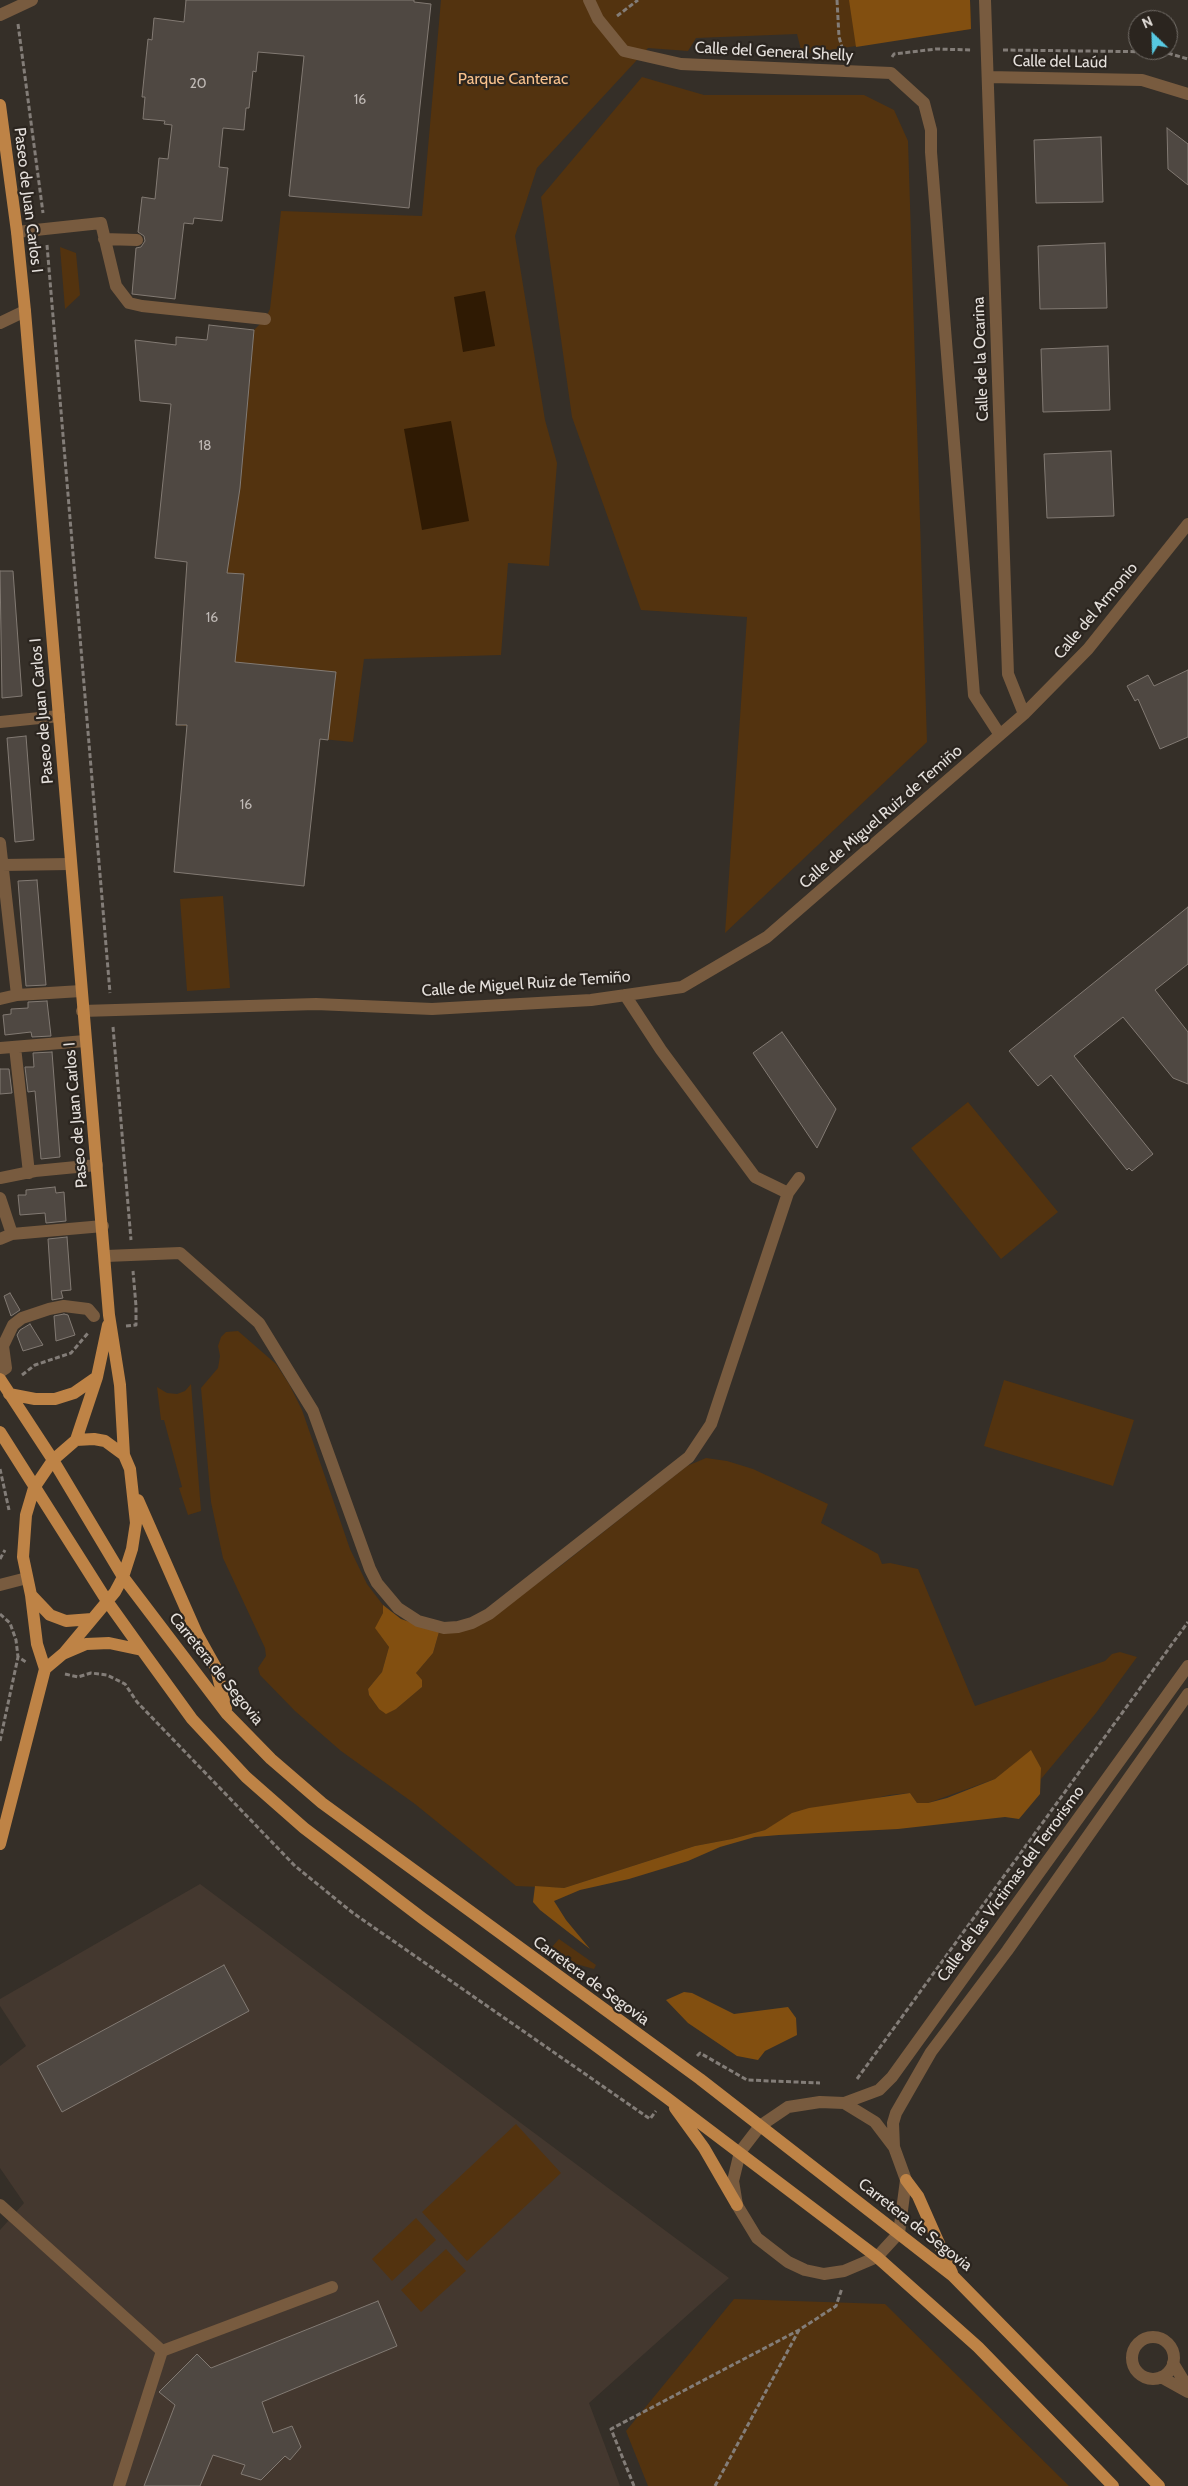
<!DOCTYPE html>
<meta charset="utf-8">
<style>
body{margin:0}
#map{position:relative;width:1188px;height:2486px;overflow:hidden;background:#352f28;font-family:Cabin,sans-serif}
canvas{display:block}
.north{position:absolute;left:1128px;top:10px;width:50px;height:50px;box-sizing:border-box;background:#2b251f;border:1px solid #75706b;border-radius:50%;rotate:336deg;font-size:14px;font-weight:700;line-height:20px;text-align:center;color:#e5e0dc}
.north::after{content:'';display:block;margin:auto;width:18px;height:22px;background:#57c9e2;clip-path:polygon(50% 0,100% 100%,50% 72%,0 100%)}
</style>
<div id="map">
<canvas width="1188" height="2486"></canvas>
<div class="north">N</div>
</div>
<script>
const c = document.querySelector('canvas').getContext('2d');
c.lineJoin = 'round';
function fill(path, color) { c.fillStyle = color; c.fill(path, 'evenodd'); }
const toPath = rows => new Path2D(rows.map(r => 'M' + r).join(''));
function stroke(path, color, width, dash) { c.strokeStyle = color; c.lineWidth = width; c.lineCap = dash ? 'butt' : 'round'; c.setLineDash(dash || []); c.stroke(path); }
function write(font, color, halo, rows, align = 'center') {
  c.font = font + ' Cabin,sans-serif'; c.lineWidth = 4.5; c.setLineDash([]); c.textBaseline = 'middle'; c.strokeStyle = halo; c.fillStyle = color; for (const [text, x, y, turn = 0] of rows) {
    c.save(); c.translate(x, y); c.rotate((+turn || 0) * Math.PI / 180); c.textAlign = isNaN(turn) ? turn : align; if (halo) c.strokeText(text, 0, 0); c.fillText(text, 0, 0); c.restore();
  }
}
fill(toPath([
 [200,1884,729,2278,589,2403,620,2486,0,2486,0,2230,24,2203,0,2168,0,2066,26,2046,0,2006,0,1999]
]), '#44382f');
fill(toPath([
 [441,0,970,0,971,29,802,54,797,34,696,38,688,51,648,48,537,168,515,236,545,420,557,463,549,566,508,563,501,655,364,659,353,742,176,725,187,562,228,565,240,488,254,330,265,319,270,309,281,211,422,216],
 [642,77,704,95,864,95,894,110,908,141,927,742,725,933,747,617,641,610,572,417,541,197],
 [60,247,76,253,80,295,65,309],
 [223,896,230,988,187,991,180,899],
 [968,1102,1058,1212,1001,1259,911,1148],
 [238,1331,276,1364,289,1384,302,1410,350,1549,367,1584,383,1605,383,1613,376,1628,389,1647,382,1672,368,1689,369,1695,379,1709,396,1709,422,1687,416,1673,433,1653,439,1632,489,1619,558,1568,687,1466,706,1458,727,1461,753,1469,828,1504,821,1523,878,1554,882,1564,890,1563,918,1569,975,1706,1105,1661,1112,1654,1120,1652,1137,1657,1096,1713,1041,1779,1041,1768,1031,1751,995,1779,928,1803,917,1803,910,1793,889,1795,777,1823,765,1830,732,1839,695,1846,564,1888,516,1886,415,1804,341,1751,295,1711,260,1675,258,1668,266,1656,265,1648,223,1558,211,1502,201,1388,218,1368,220,1356,218,1346,221,1337,226,1332],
 [1004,1380,1134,1420,1113,1486,984,1446],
 [191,1384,201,1511,188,1515,179,1488,182,1487,164,1420,161,1420,157,1387,167,1393,177,1394,185,1391],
 [559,1939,596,1965,594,1969,569,1962,551,1948],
 [516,2124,561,2173,467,2261,422,2212],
 [416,2218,436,2240,392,2281,372,2259],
 [446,2249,466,2271,421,2312,401,2290],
 [734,2299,885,2304,1069,2486,648,2486,626,2431]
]), '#53330f');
fill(toPath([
 [849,0,970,0,971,29,856,47],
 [383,1605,401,1619,439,1632,433,1653,416,1673,422,1680,422,1687,396,1709,386,1714,379,1709,369,1695,368,1689,382,1672,389,1647,375,1628,383,1613],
 [1031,1750,1041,1768,1040,1794,1019,1819,1005,1817,898,1829,779,1835,755,1837,720,1847,688,1861,629,1879,580,1890,554,1901,566,1920,590,1949,540,1910,533,1902,535,1886,564,1888,695,1846,732,1839,765,1830,792,1813,809,1808,910,1793,917,1803,928,1803,947,1798,995,1779],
 [684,1992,692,1993,734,2014,788,2007,796,2018,797,2035,765,2051,758,2060,737,2056,688,2023,666,2000]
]), '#824f10');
fill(toPath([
 [485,291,495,346,463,352,454,297],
 [451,421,469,521,422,530,404,429]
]), '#2f1a03');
const building = toPath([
 [186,0,414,0,414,2,431,4,409,208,289,196,304,56,258,52,256,72,253,71,249,108,246,108,244,130,223,128,219,167,228,168,222,221,194,218,193,224,184,223,175,299,132,294,136,248,141,247,145,241,144,236,138,232,142,197,155,199,159,158,168,159,172,125,164,124,165,121,143,119,145,97,142,97,148,39,152,40,154,18,184,22,186,0],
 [1167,128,1188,144,1188,185,1168,169,1167,128],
 [1101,137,1103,202,1036,203,1034,140,1101,137],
 [1105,243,1107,308,1040,309,1038,246,1105,243],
 [209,325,254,330,240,488,227,573,244,574,235,662,336,672,328,740,320,739,304,886,174,872,187,725,176,725,187,562,155,558,171,404,140,401,135,340,176,345,176,337,207,340,209,325],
 [1108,346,1110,410,1043,412,1041,349,1108,346],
 [1111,451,1114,516,1047,518,1044,454,1111,451],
 [0,571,13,571,22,696,2,698,0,571],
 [1188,670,1188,737,1160,749,1138,699,1135,701,1127,686,1148,675,1154,686,1188,670],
 [26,736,34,840,15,842,7,738,26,736],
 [37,880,46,985,26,986,18,881,37,880],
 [1188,907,1188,964,1155,990,1188,1032,1188,1084,1173,1078,1123,1017,1074,1056,1153,1154,1132,1171,1129,1168,1127,1170,1051,1075,1038,1086,1009,1051,1188,907],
 [47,1001,51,1036,32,1037,31,1032,5,1035,3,1015,11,1014,11,1009,28,1008,28,1002,47,1001],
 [782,1032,836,1109,817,1148,753,1053,782,1032],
 [52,1052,60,1157,41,1159,35,1091,28,1092,25,1067,34,1067,33,1053,52,1052],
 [0,1069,9,1069,12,1093,0,1094,0,1069],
 [55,1187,56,1193,64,1192,66,1221,46,1223,45,1213,20,1215,18,1195,26,1195,26,1190,55,1187],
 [67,1237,71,1290,61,1291,63,1298,52,1300,48,1239,67,1237],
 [10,1293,20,1310,11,1316,4,1296,10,1293],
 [64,1314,68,1315,75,1335,56,1341,54,1316,64,1314],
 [30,1324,43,1345,23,1351,17,1335,20,1330,30,1324],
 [224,1965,249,2011,62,2112,37,2066,224,1965],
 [378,2301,397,2346,262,2402,273,2433,292,2426,301,2447,290,2460,285,2456,261,2480,241,2474,245,2465,213,2455,200,2486,144,2486,175,2405,159,2392,197,2354,211,2368,378,2301]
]);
fill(building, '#4f4842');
stroke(building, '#827a73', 1);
stroke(toPath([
 [837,0,839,37,844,54],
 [617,16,638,0],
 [18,24,43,213],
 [1003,50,1164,52,1188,59],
 [892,57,894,54,936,49,972,50],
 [47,245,110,993],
 [113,1027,131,1240],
 [126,1326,136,1325,136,1306,133,1271],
 [22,1375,35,1365,71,1353,88,1333],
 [0,1469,9,1510],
 [0,1559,5,1550],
 [0,1614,10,1623,16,1640,18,1657,26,1662],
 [65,1674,78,1677,91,1673,107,1675,125,1684,137,1702,295,1866,353,1913,650,2119,656,2111],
 [0,1741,18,1657],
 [697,2056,700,2053,747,2080,820,2083],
 [857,2079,1188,1622],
 [634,2486,611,2429,799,2330,836,2306,842,2288],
 [715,2486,799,2330]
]), '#837d78', 3, [5, 2.5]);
stroke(toPath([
 [589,0,598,19,624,51,681,64,891,73,924,103,931,130,931,152,974,695,1000,735],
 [985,0,1008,674,1024,714],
 [0,15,32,0],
 [988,77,1142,80,1188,94],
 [17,232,101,223,116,286,129,303,142,306,265,319],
 [104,239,137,240],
 [0,323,25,311],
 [0,722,59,716],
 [0,843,17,995],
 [2,865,70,864],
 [625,995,661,1050,755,1177,788,1193],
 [0,999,17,995,81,991],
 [82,1011,316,1004,432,1009,591,1000,682,987,767,937,1024,714,1088,649,1188,524],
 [15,1047,29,1173],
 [0,1048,85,1041],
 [0,1178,35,1171,97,1165],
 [0,1198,12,1234],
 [0,1239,12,1234,103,1226],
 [106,1256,180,1253,259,1323,313,1411,370,1569,377,1583,398,1608,418,1621,444,1628,458,1627,472,1623,489,1614,689,1457,711,1424,788,1193,799,1178],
 [0,1372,6,1368,3,1346,13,1325,22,1318,49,1309,64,1306,88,1309,94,1316],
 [0,1585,27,1578],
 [820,2102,844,2103,875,2122,894,2147,906,2180,899,2233,877,2257,844,2271,824,2274,805,2270,788,2262,757,2238,737,2205,733,2181,740,2152,760,2126,788,2107,820,2102],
 [844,2103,879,2090,892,2077,1188,1666],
 [894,2147,893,2123,896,2113,931,2052,1007,1951,1188,1694],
 [0,2205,162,2351,332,2287],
 '1132 2358a21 21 0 1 1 42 0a21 21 0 1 1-42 0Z',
 [1173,2363,1188,2388],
 [1161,2377,1188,2392],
 [119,2486,162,2351]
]), '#785b3f', 12);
stroke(toPath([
 [0,105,17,232,25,311,109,1315,120,1385,124,1455,130,1469,136,1523,132,1549,123,1577,115,1592,64,1653,45,1669],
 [0,1379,53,1460,123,1577,227,1714,271,1759,322,1803,700,2079,953,2276,1159,2486],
 [9,1394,35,1399,55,1399,74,1393,97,1377],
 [0,1432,107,1601,142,1650,192,1719,246,1777,304,1828,422,1918,667,2098,877,2257,978,2347,1113,2486],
 [76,1440,94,1439,105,1441,124,1455],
 [138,1500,197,1634,216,1668,226,1709],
 [31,1595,50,1615,66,1621,92,1619],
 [65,1653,86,1644,109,1643,142,1650],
 [0,1844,45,1669,37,1644,31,1595,23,1557,26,1515,34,1488,53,1460,76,1440,97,1377,108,1325],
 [675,2108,704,2148,737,2205],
 [906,2180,918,2196,952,2273]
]), '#be8346', 12);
write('14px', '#c0bab6', null, [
 ["20",198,84],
 ["16",360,100],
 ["18",205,446],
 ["16",212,618],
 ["16",246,805]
]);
write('16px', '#e5e0dc', '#2b251f', [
 ["Calle del General Shelly",774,52,3],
 ["Calle del Laúd",1060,62,1],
 ["Paseo de Juan Carlos I",28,200,83],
 ["Calle de la Ocarina",981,359,-92],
 ["Calle del Armonio",1096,611,-50],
 ["Paseo de Juan Carlos I",42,711,-95],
 ["Calle de Miguel Ruiz de Temiño",881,817,-41],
 ["Calle de Miguel Ruiz de Temiño",526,984,-4],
 ["Paseo de Juan Carlos I",76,1115,-95],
 ["Carretera de Segovia",216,1669,51],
 ["Calle de las Víctimas del Terrorismo",1011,1884,-54],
 ["Carretera de Segovia",591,1981,36],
 ["Carretera de Segovia",915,2225,38]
]);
write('16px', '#f8c18c', '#2b251f', [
 ["Parque Canterac",513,79]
]);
</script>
